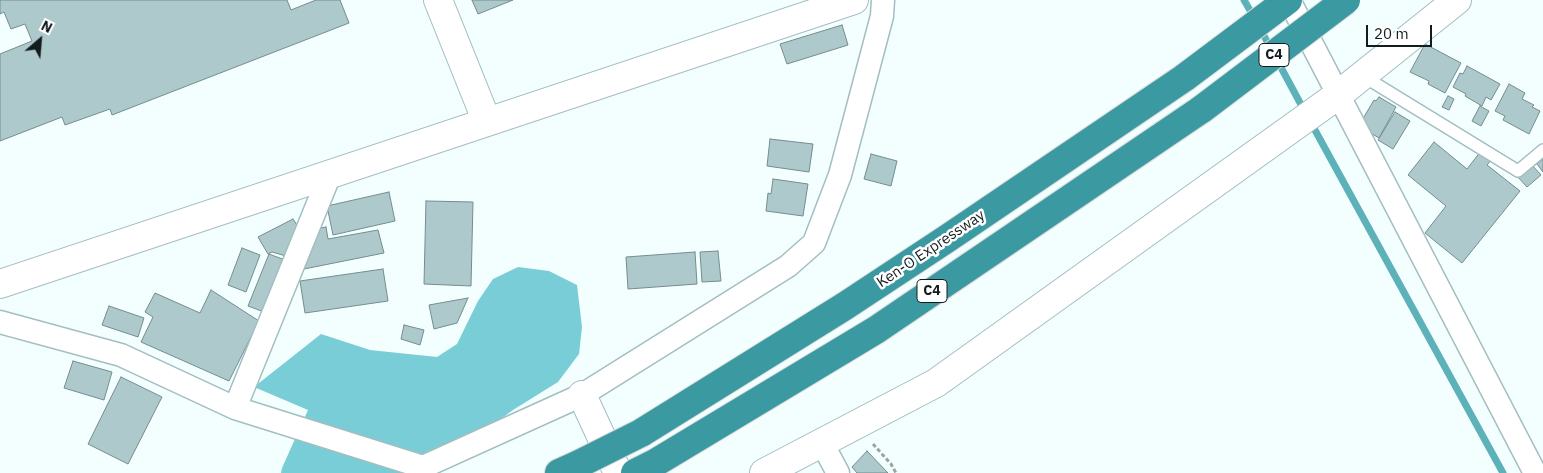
<!DOCTYPE html>
<style>
body{margin:0}
#map{position:relative;width:1543px;height:473px;overflow:hidden;background:#f3feff;font-family:"IBM Plex Sans",sans-serif}
canvas{display:block}
.north{position:absolute;left:15px;top:15px;width:50px;height:50px;-webkit-text-stroke:4px #fff;paint-order:stroke;rotate:27deg;font-size:14px;font-weight:700;line-height:20px;text-align:center;color:#121c1d}
.north::after{content:'';display:block;margin:auto;width:18px;height:22px;background:#121c1d;clip-path:polygon(50% 0,100% 100%,50% 72%,0 100%)}
.scale{position:absolute;left:1366px;top:25px;width:66px;height:22px;box-sizing:border-box;border:2px solid #121c1d;border-top:0;padding-left:6px;font-size:15px;line-height:18px;white-space:nowrap;color:#121c1d;-webkit-text-stroke:4px #fff;paint-order:stroke}
</style>
<div id="map">
<canvas width="1543" height="473"></canvas>
<div class="north">N</div>
<div class="scale">20 m</div>
</div>
<script>
const c = document.querySelector('canvas').getContext('2d');
c.lineJoin = 'round';
function fill(path, color) { c.fillStyle = color; c.fill(path, 'evenodd'); }
const toPath = rows => new Path2D(rows.map(r => 'M' + r).join(''));
function stroke(path, color, width, dash) { c.strokeStyle = color; c.lineWidth = width; c.lineCap = dash ? 'butt' : 'round'; c.setLineDash(dash || []); c.stroke(path); }
function write(font, color, halo, rows, align = 'center') {
  c.font = font + ' "IBM Plex Sans",sans-serif'; c.lineWidth = 5; c.setLineDash([]); c.textBaseline = 'middle'; c.strokeStyle = halo; c.fillStyle = color; for (const [text, x, y, turn = 0] of rows) {
    c.save(); c.translate(x, y); c.rotate((+turn || 0) * Math.PI / 180); c.textAlign = isNaN(turn) ? turn : align; if (halo) c.strokeText(text, 0, 0); c.fillText(text, 0, 0); c.restore();
  }
}
fill(toPath([
 [518,267,549,271,577,285,582,327,579,354,558,382,513,410,427,473,281,473,282,468,308,410,254,387,321,334,370,350,437,357,457,344,478,301,493,279]
]), '#79cdd6');
stroke(toPath([
 [1244,0,1255,19],
 [1260,29,1272,50],
 [1277,60,1305,112],
 [1310,121,1503,473]
]), '#5db1b9', 7);
const building = toPath([
 [0,0,287,0,291,10,316,0,340,0,349,23,112,115,110,109,65,125,62,117,0,141,0,54,32,41,25,24,11,29,4,12,0,14,0,0],
 [472,0,513,0,478,14,472,0],
 [842,25,848,45,787,64,780,44,842,25],
 [1425,44,1461,63,1445,93,1428,84,1429,81,1410,72,1425,44],
 [1467,66,1500,84,1491,100,1486,97,1482,106,1465,96,1466,94,1453,87,1460,73,1463,74,1467,66],
 [1509,84,1525,93,1522,99,1534,105,1532,107,1540,111,1529,134,1503,120,1505,116,1495,111,1509,84],
 [1448,96,1454,99,1449,110,1442,107,1448,96],
 [1379,97,1396,107,1379,138,1364,129,1361,122,1374,100,1376,101,1379,97],
 [1480,106,1489,111,1481,126,1472,121,1480,106],
 [1395,112,1410,121,1393,149,1378,140,1395,112],
 [770,139,813,144,809,172,767,166,770,139],
 [1434,142,1467,169,1481,151,1492,159,1487,165,1520,191,1462,263,1425,233,1446,206,1408,175,1434,142],
 [871,154,897,161,891,186,864,179,871,154],
 [1543,159,1543,172,1537,164,1543,159],
 [1531,164,1541,175,1527,187,1517,176,1531,164],
 [773,179,808,184,803,216,766,211,768,193,771,194,773,179],
 [389,192,395,221,333,235,327,206,389,192],
 [426,201,473,202,471,286,424,284,426,201],
 [293,219,299,228,286,256,272,252,268,254,258,237,293,219],
 [326,227,328,239,378,230,384,253,304,269,316,229,326,227],
 [242,248,260,255,246,292,228,285,242,248],
 [718,251,721,281,702,282,700,252,718,251],
 [695,252,697,284,628,289,626,257,695,252],
 [269,254,285,260,264,312,248,306,269,254],
 [383,269,388,301,305,313,300,281,383,269],
 [211,290,259,321,229,381,141,342,153,317,145,312,155,293,200,313,211,290],
 [468,298,457,323,434,329,429,305,468,298],
 [109,306,144,318,138,337,102,325,109,306],
 [404,325,424,330,420,345,401,339,404,325],
 [73,361,112,372,104,400,64,388,73,361],
 [121,377,162,397,128,464,88,444,121,377],
 [867,451,888,473,857,473,852,467,867,451]
]);
fill(building, '#aec9cc');
stroke(building, '#738d8f', 1);
const service = toPath([
 [1363,76,1518,171,1543,150]
]);
const minor = toPath([
 [1289,0,1535,473],
 [0,322,121,355,235,408,423,467,582,395,788,266,814,243,840,175,882,16,883,0],
 [235,408,330,174],
 [822,443,838,473]
]);
const tertiary = toPath([
 [438,0,487,122],
 [0,284,854,0],
 [582,395,618,473],
 [764,473,936,383,1338,95,1457,0]
]);
const motorway = toPath([
 [641,433,845,306,948,238,1184,78,1288,0],
 [559,473,579,464],
 [635,473,655,463,876,330,1202,109]
]);
stroke(service, '#a3bec1', 14);
stroke(minor, '#a3bec1', 25);
stroke(tertiary, '#a3bec1', 30);
stroke(motorway, '#d9dbdb', 30);
stroke(toPath([
 [873,444,891,464,896,473]
]), '#9aa4a5', 3, [4, 2.5]);
stroke(service, '#fff', 11);
stroke(minor, '#fff', 22);
stroke(tertiary, '#fff', 28);
stroke(motorway, '#3b99a2', 28);
const motorwayBridge = toPath([
 [1202,109,1346,0],
 [579,464,641,433]
]);
stroke(motorwayBridge, '#d9dbdb', 30, []);
stroke(motorwayBridge, '#3b99a2', 28);
for (const [x, y, w] of [
 [1274,55,30],
 [932,291,30]
]) { const box = new Path2D(); box.roundRect(x - w / 2, y - 11.5, w, 23, 4); c.fillStyle = '#fff'; c.fill(box); stroke(box, '#121c1d', 1); }
write('bold 14px', '#121c1d', null, [
 ["C4",1274,55],
 ["C4",932,291]
]);
write('15px', '#121c1d', '#fff', [
 ["Ken-O Expressway",931,249,-34]
]);
</script>
